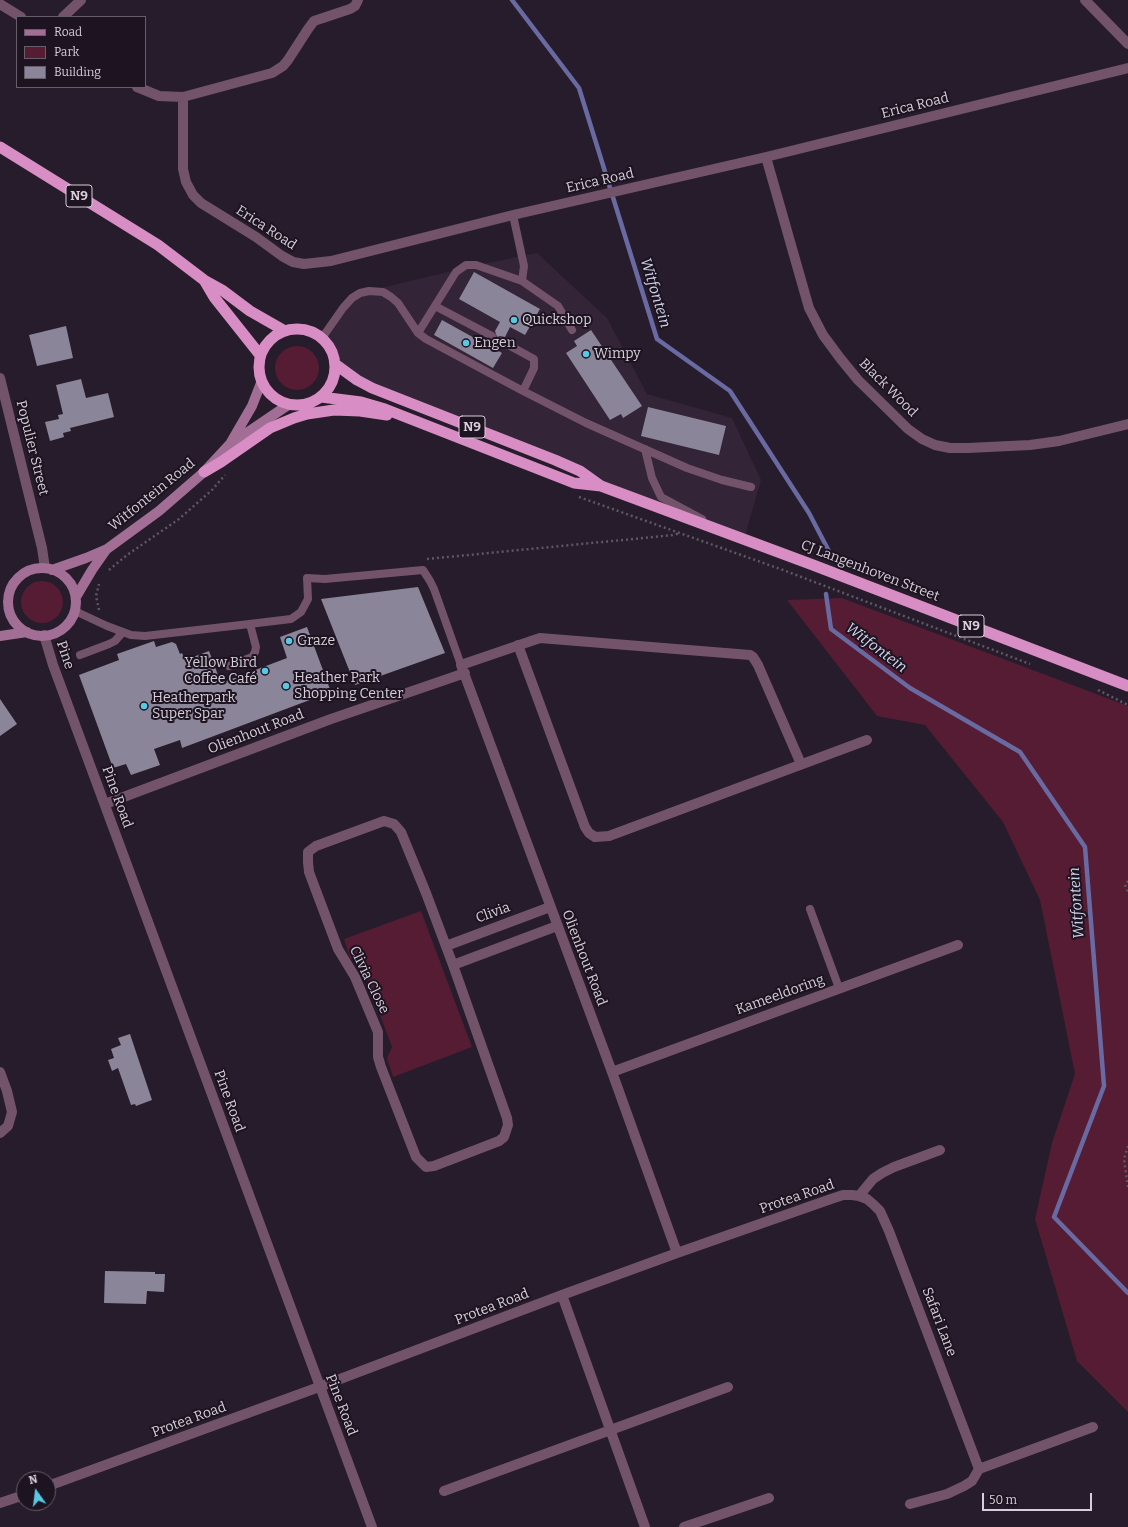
<!DOCTYPE html>
<meta charset="utf-8">
<style>
body{margin:0}
#map{position:relative;width:1128px;height:1527px;overflow:hidden;background:#271c2b;font-family:Bitter,serif}
canvas{display:block}
.legend{position:absolute;left:16px;top:16px;width:130px;height:72px;box-sizing:border-box;background:#1d1321;border:1px solid #675e6b;margin:0;padding:5px 7px;list-style:none;font-size:12px;color:#d6cfd9}
.legend li{display:flex;align-items:center;gap:8px;height:20px}
.legend b{width:20px;border:1px solid #675e6b}
.north{position:absolute;left:16px;top:1471px;width:40px;height:40px;box-sizing:border-box;background:#1d1321;border:1px solid #675e6b;border-radius:50%;rotate:346deg;font-size:11px;font-weight:700;line-height:16px;text-align:center;color:#d6cfd9}
.north::after{content:'';display:block;margin:auto;width:14px;height:18px;background:#59c8e4;clip-path:polygon(50% 0,100% 100%,50% 72%,0 100%)}
.scale{position:absolute;left:982px;top:1493px;width:110px;height:18px;box-sizing:border-box;border:2px solid #d6cfd9;border-top:0;padding-left:5px;font-size:12px;line-height:14px;white-space:nowrap;color:#d6cfd9;-webkit-text-stroke:3px #1d1321;paint-order:stroke}
</style>
<div id="map">
<canvas width="1128" height="1527"></canvas>
<ul class="legend">
<li><b style="height:5px;background:#a26e95"></b>Road</li>
<li><b style="height:11px;background:#551c34"></b>Park</li>
<li><b style="height:11px;background:#8b859a"></b>Building</li>
</ul>
<div class="north">N</div>
<div class="scale">50 m</div>
</div>
<script>
const c = document.querySelector('canvas').getContext('2d');
c.lineJoin = 'round';
function fill(path, color) { c.fillStyle = color; c.fill(path, 'evenodd'); }
const toPath = rows => new Path2D(rows.map(r => 'M' + r).join(''));
function stroke(path, color, width, dash) { c.strokeStyle = color; c.lineWidth = width; c.lineCap = dash ? 'butt' : 'round'; c.setLineDash(dash || []); c.stroke(path); }
function write(font, color, halo, rows, align = 'center') {
  c.font = font + ' Bitter,serif'; c.lineWidth = 4; c.setLineDash([]); c.textBaseline = 'middle'; c.strokeStyle = halo; c.fillStyle = color; for (const [text, x, y, turn = 0] of rows) {
    c.save(); c.translate(x, y); c.rotate((+turn || 0) * Math.PI / 180); c.textAlign = isNaN(turn) ? turn : align; if (halo) c.strokeText(text, 0, 0); c.fillText(text, 0, 0); c.restore();
  }
}
fill(toPath([
 [537,253,607,318,647,394,732,418,761,480,744,539,591,478,379,391,335,364,332,353,322,338,343,308,364,292,473,266]
]), '#332438');
fill(toPath([
 '275 368a22 22 0 1 1 44 0a22 22 0 1 1-44 0Z',
 '21 602a21 21 0 1 1 42 0a21 21 0 1 1-42 0Z',
 [842,598,1128,706,1128,1412,1077,1361,1035,1219,1052,1143,1075,1074,1040,900,1003,822,925,725,877,716,787,600],
 [421,911,472,1047,393,1077,387,1058,392,1047,361,964,350,958,344,939]
]), '#551c34');
stroke(toPath([
 [512,0,579,88,657,339,730,391,809,513,832,557],
 [826,594,831,629,910,688,1020,752,1085,847,1104,1086,1054,1217,1128,1293]
]), '#696aa2', 4.5);
fill(toPath([
 [474,272,540,309,525,335,510,327,505,337,500,336,497,337,495,331,500,322,459,299],
 [442,320,487,345,490,341,496,340,496,344,500,346,497,350,502,353,493,368,434,335],
 [66,326,73,358,37,366,29,335],
 [591,330,642,406,623,418,621,414,610,420,566,353,577,346,574,341],
 [81,379,86,398,108,393,114,417,70,428,71,431,63,433,64,437,50,441,45,422,59,419,58,415,63,414,56,385],
 [648,407,726,426,719,455,641,436],
 [418,587,445,653,355,685,321,599],
 [307,627,331,692,182,748,180,740,154,749,160,765,131,775,126,764,113,768,79,675,119,660,117,654,154,641,156,647,172,642,176,644,180,654,182,653,185,660,209,651,221,683,287,658,280,637],
 [0,699,17,724,0,736],
 [130,1034,152,1100,136,1106,135,1104,131,1105,118,1068,112,1071,108,1060,114,1058,111,1049,121,1045,118,1038],
 [105,1271,155,1272,155,1274,165,1274,164,1292,147,1291,146,1304,104,1303]
]), '#8b859a');
stroke(toPath([
 [579,497,783,570,1030,664],
 [427,559,674,535,680,533],
 [109,570,127,555,179,519,212,490,225,475],
 [99,610,96,596,99,584],
 [1098,690,1128,705],
 [1128,881,1125,885,1128,892],
 [1128,1146,1124,1159,1128,1188]
]), '#605664', 2.5, [2, 3]);
stroke(toPath([
 [513,215,524,266,522,281],
 [435,306,492,336],
 [418,333,456,272,466,265,476,265,522,281,558,306,572,330],
 [322,338,343,308,352,298,360,293,369,291,383,292,391,297,398,303,418,333,426,339,523,391,586,423,687,468,722,480,751,487],
 [501,341,534,359,534,368,523,391],
 [645,449,652,478,661,497,702,519],
 [75,611,107,626,131,635,145,636,241,625,291,619,301,612,308,599,307,578,325,579,423,570,430,581,434,589,461,665],
 [80,655,109,644,115,641,122,633],
 [229,666,252,657,255,652,256,647,250,624],
 [810,909,839,988]
]), '#73536a', 8);
stroke(toPath([
 [1085,0,1128,44],
 [0,4,21,17],
 [63,17,81,0],
 [137,87,159,96,183,97,272,73,283,66,288,60,308,29,314,21,350,9,355,6,358,0],
 [183,97,183,169,186,182,193,195,201,203,256,237,282,256,293,262,304,264,331,261,513,215,766,157,1128,68],
 [766,157,809,308,823,335,840,358,858,380,908,429,922,439,935,445,950,448,968,448,1030,445,1059,441,1128,424],
 [0,378,42,548,45,568],
 [44,635,53,665,372,1527],
 [518,645,585,827,589,833,595,837,609,836,867,740],
 [105,804,331,719,465,673],
 [384,821,394,824,401,832,426,893,453,965,507,1118,508,1125,504,1137,499,1141,434,1166,426,1167,416,1157,381,1067,378,1057,378,1032,355,977,338,949,309,872,308,862,308,852,316,846,384,821],
 [446,946,550,907],
 [453,965,557,926],
 [0,1072,7,1091,12,1112,8,1126,0,1133],
 [612,1072,958,945],
 [859,1196,873,1179,882,1173,894,1167,940,1150],
 [677,1253,612,1072,461,665,540,638,750,655,753,657,758,665,801,764],
 [562,1295,645,1527],
 [48,1486,319,1387,562,1295,677,1253,831,1199,843,1195,852,1195,859,1196,867,1199,874,1205,880,1211,889,1231,979,1469],
 [444,1491,728,1387],
 [0,1503,24,1495],
 [910,1504,947,1494,964,1486,972,1481,979,1469,1093,1427],
 [684,1527,769,1498]
]), '#73536a', 10);
stroke(toPath([
 [232,443,288,405],
 '8 602a34 34 0 1 1 68 0a34 34 0 1 1-68 0Z',
 [52,570,86,558,107,549,159,511,204,472,230,444,252,406,261,383],
 [76,597,92,570,106,550],
 [0,636,27,632]
]), '#a26e95', 10);
stroke(toPath([
 [0,147,158,245,204,280,222,290,250,311,285,331],
 [204,280,214,297,260,355],
 '259 367a38 38 0 1 1 76 0a38 38 0 1 1-76 0Z',
 [335,364,357,380,372,388,555,460,580,471,601,486],
 [321,397,361,402,385,409,574,483,601,486,813,565,1128,686],
 [204,472,221,462,270,428,294,418,307,414,334,410,360,411,387,415]
]), '#d88ec4', 11);
for (const [x, y, r, color] of [
 [514,320,4,"#59c8e4"],
 [466,343,4,"#59c8e4"],
 [586,354,4,"#59c8e4"],
 [289,641,4,"#59c8e4"],
 [265,671,4,"#59c8e4"],
 [286,686,4,"#59c8e4"],
 [144,706,4,"#59c8e4"]
]) { const dot = new Path2D(); dot.arc(x, y, r, 0, 2 * Math.PI); c.fillStyle = color; c.fill(dot); stroke(dot, '#1d1321', 1.5); }
for (const [x, y, w] of [
 [79,196,26],
 [472,427,26],
 [971,626,26]
]) { const box = new Path2D(); box.roundRect(x - w / 2, y - 11, w, 22, 3); c.fillStyle = '#1d1321'; c.fill(box); stroke(box, '#d6cfd9', 1); }
write('bold 13px', '#d6cfd9', null, [
 ["N9",79,196],
 ["N9",472,427],
 ["N9",971,626]
]);
write('14px', '#d6cfd9', '#1d1321', [
 ["Erica Road",915,106,-14],
 ["Erica Road",600,181,-13],
 ["Erica Road",266,228,33],
 ["Black Wood",888,388,45],
 ["Populier Street",32,448,76],
 ["Witfontein Road",152,495,-39],
 ["CJ Langenhoven Street",870,571,21],
 ["Pine",65,655,72],
 ["Olienhout Road",256,732,-21],
 ["Pine Road",117,797,70],
 ["Clivia",493,913,-20],
 ["Olienhout Road",584,958,69],
 ["Clivia Close",369,980,64],
 ["Kameeldoring",780,995,-20],
 ["Pine Road",229,1101,70],
 ["Protea Road",797,1197,-19],
 ["Protea Road",492,1307,-21],
 ["Safari Lane",939,1322,69],
 ["Pine Road",341,1405,69],
 ["Protea Road",189,1420,-20]
]);
write('14px', '#d6cfd9', '#1d1321', [
 ["Quickshop",522,320],
 ["Engen",474,343],
 ["Wimpy",594,354],
 ["Graze",297,641],
 ["Yellow Bird",257,663,"right"],
 ["Coffee Café",257,679,"right"],
 ["Heather Park",294,678],
 ["Shopping Center",294,694],
 ["Heatherpark",152,698],
 ["Super Spar",152,714]
], 'left');
write('italic 15px', '#d0d5eb', '#1d1321', [
 ["Witfontein",655,293,73],
 ["Witfontein",876,648,37],
 ["Witfontein",1077,903,-94]
]);
</script>
